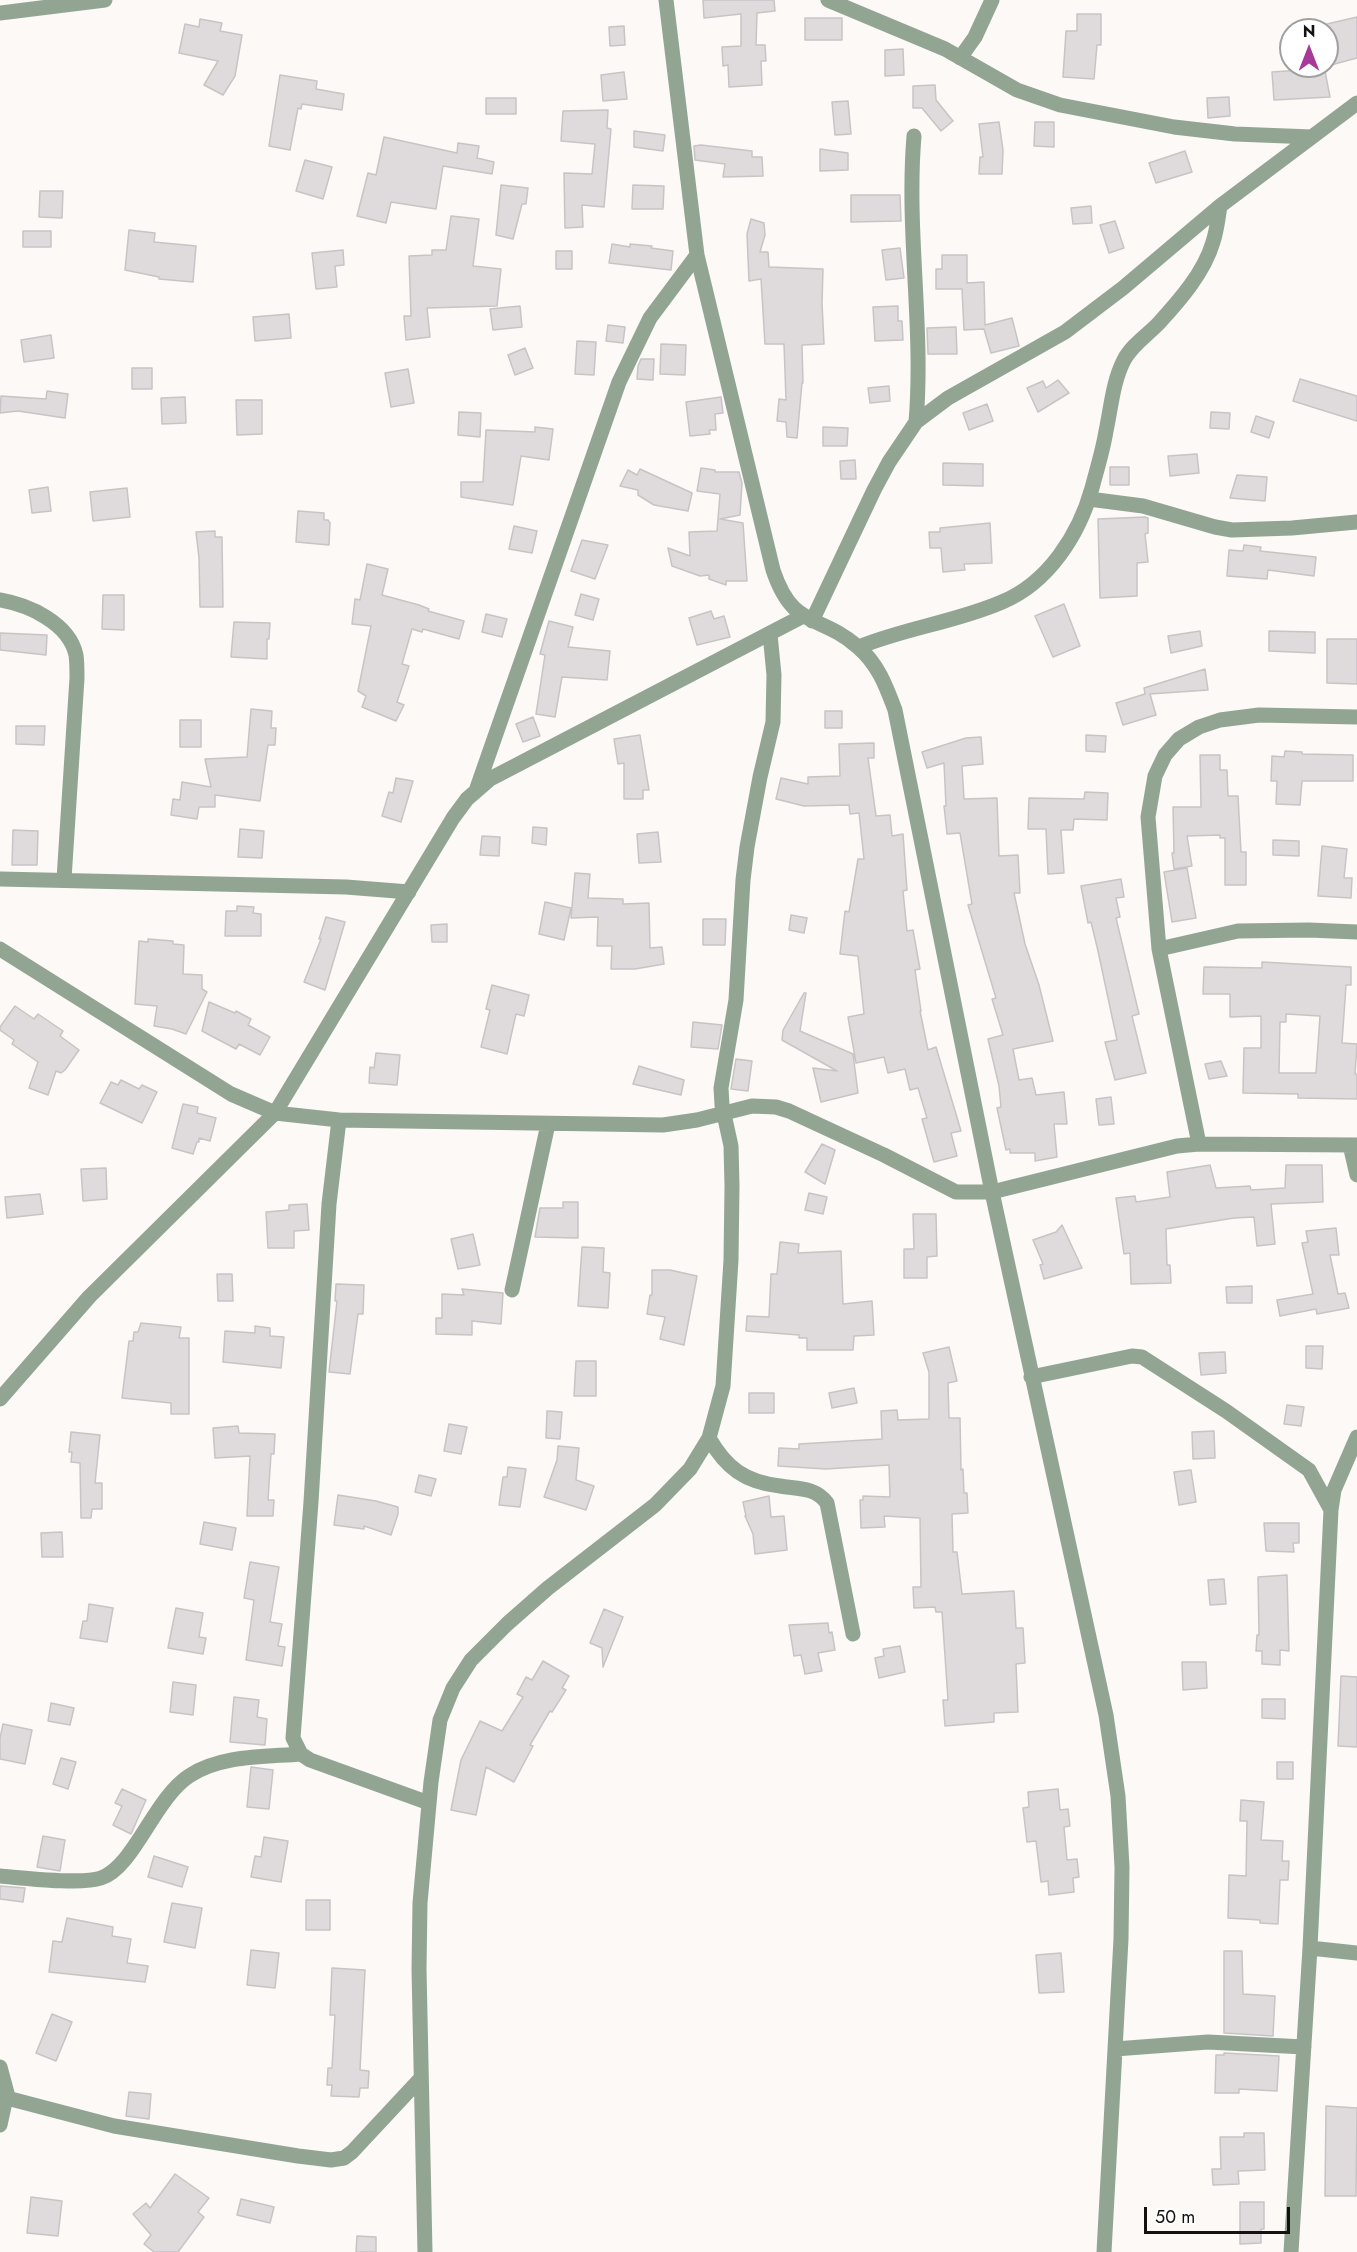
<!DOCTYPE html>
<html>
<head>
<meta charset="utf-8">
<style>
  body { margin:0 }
  #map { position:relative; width:1357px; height:2252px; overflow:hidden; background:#fcf9f6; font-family:Jost,sans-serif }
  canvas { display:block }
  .north { position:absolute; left:1279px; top:18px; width:60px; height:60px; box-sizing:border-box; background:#fff; border:2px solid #a1a0a0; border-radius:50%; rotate:0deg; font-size:16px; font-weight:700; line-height:24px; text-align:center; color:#131211 }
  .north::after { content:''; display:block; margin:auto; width:21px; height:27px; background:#a63999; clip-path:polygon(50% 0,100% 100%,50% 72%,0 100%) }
  .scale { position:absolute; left:1144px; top:2207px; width:146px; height:27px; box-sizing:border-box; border:3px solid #131211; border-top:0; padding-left:8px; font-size:18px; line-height:21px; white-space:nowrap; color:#131211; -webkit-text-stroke:4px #fff; paint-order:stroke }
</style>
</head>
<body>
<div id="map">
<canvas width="1357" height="2252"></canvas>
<div class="north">N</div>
<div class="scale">50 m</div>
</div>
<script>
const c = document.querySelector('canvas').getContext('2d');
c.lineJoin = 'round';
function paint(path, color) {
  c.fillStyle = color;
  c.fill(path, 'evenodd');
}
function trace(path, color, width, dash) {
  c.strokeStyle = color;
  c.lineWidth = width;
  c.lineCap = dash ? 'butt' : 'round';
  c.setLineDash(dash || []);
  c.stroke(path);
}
const building = new Path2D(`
  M703,0H774L775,11L757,13L756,45H765L766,61H761L762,85L729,87L728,65L723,66L722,47L741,46V14L704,18Z
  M1077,14H1101V45H1097L1094,79L1063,77L1066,31H1077Z
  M1357,17V58L1331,65L1327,48V24Z
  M805,18H842V40H805Z
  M200,19L222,23L220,31L242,35L235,76L223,95L204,85L218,61L179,53L185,24L199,27Z
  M624,26L625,45L610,46L609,27Z
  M903,49L904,75L885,76V50Z
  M1324,66L1330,97L1274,100L1272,72L1302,70Z
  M624,72L627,99L603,101L601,75Z
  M280,75L317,81L316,89L344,94L342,110L302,104L301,109L298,108L290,150L269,146Z
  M935,85L936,100L953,121L941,131L922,108H913V86Z
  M1229,97L1230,116L1208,118L1207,98Z
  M486,98H516V114H486Z
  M848,101L851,134L835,135L832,102Z
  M608,110L607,128L611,129L604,207L582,205L583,227L565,228L564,173L592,174L595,144L561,141L563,111Z
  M999,122L1003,150L1002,174H979L980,157H983L979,124Z
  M1035,122H1054V147L1034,146Z
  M634,131L665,135L663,151L634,147Z
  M384,137L457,153L458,143L479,146L477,158L494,162L492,174L443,166L436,209L391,202L386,223L357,216L368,173L376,175Z
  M701,145L752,151V157H762L763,176L723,177L725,164L695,160L694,146Z
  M820,149L848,153V170L820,171Z
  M1185,151L1192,172L1156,183L1149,163Z
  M305,160L332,167L323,199L296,191Z
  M501,185L528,188L526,204H522L513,239L496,235Z
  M633,185L664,186L663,209H632Z
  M40,191H63L62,218L39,217Z
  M851,195H900L901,221L851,222Z
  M1091,206L1092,223L1073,224L1071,208Z
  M451,216L479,219L473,266L501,269L497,306L427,308L430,337L406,340L404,316H411L409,256L432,255V250H446Z
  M751,219L764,223L765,235L760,252H768L769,267L823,269L822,303L824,344L802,345L803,383H802L797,438L787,437L786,422L777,421L779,399L786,400L784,344H765L761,279L749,281L747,234Z
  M1115,221L1124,248L1109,253L1100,225Z
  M129,230L155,233L154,242L196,246L193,282L159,279V277L125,270Z
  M23,231H51V247H23Z
  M612,244L630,247V244L652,246L651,248L673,251L671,270L609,263Z
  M900,248L904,278L886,280L882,250Z
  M343,250L344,265L335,266L337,287L316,289L312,253Z
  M556,251H572V269H556Z
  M942,255H967V283L984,282L985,325L1012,318L1019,346L991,353L984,329L964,330L962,289H936V269H942Z
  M520,306L522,327L493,330L490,309Z
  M898,306V321H902L903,340L875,341L873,307Z
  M289,314L291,338L255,341L253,317Z
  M608,325L625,327L623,343L606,341Z
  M956,327L957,354H928L927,328Z
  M51,335L54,358L24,362L21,340Z
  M577,341L596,342L594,375L575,374Z
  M661,344L686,345L685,375L660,374Z
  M525,348L533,368L515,375L508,355Z
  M641,359H654L653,380L637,379L638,366Z
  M132,368H152V389H132Z
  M408,369L414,403L391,407L385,373Z
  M1300,379L1357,396V421L1293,401Z
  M1058,380L1069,393L1038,412L1027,388L1043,381L1046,388Z
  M889,386L890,401L870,403L868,388Z
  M47,391L68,394L65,418L18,411L0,413L1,396L46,399Z
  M185,397L186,423L162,424L161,398Z
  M721,397L723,413L715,414L716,430H709L710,434L690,436L686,402Z
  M236,400H262V434L237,435Z
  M987,404L993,421L969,430L963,413Z
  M459,412L481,413L480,437L458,435Z
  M1211,412L1230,413L1229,429L1210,428Z
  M1256,416L1274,422L1269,438L1251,432Z
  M535,427L553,429L549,460L521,456L513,505L461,497V482H483L486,430L535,432Z
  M823,427L848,428L847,446H823Z
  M1197,454L1199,473L1170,476L1168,456Z
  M855,460L856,479H841L840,461Z
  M943,463L983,464V486L943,485Z
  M1110,467H1129V485H1110Z
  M701,468L715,470V472H739L742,483L740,515L720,519L743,523L747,581H726V585L709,579V575L700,576L672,566L668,548L690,556L689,532L717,531L720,494L697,491Z
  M640,469L692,493L688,511L654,505L638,495V490L620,486L628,470L637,475Z
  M1237,475L1267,477L1265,501L1230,498Z
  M48,487L51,511L32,513L29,490Z
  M127,488L130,517L93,521L90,492Z
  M298,511L324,513V520H328L330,523L329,545L296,542Z
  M1145,517L1148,518V533L1145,534L1148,562L1137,563V596L1100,598L1098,519Z
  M990,523L992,563L964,564L965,570L943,572L941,548H930L929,532H940V528Z
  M514,526L537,531L532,553L509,549Z
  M215,531V537H222L223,607H200L199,558L196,532Z
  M582,540L608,545L595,579L571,571Z
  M1244,545L1261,547L1260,551L1316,557L1314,576L1268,570L1267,579L1227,576L1229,550L1243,551Z
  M367,564L388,569L382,595L419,605L429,609L428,611L464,621L459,639L423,629L422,632L412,629L402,664L409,666L397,702L404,705L396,721L362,707L366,696L358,691L371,626L352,624L355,599L360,600Z
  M581,594L599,599L593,620L575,615Z
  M103,595H124V630L102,629Z
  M1064,604L1080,646L1053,657L1035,616Z
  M711,611L714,619L724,616L730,637L697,645L689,618Z
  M486,614L507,619L502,637L482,632Z
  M549,621L573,627L568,647L610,651L607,680L562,677L555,717L536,714L545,655L540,654Z
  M234,622L270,623L269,639H267V659L231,657Z
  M1200,631L1202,646L1171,653L1168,636Z
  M1269,631L1315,632V653L1269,651Z
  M0,633L47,635L46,655L0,650Z
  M1327,639H1357V684L1327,683Z
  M1205,669L1208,690L1150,694L1156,715L1123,725L1116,703L1145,694L1144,688Z
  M251,709L272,711L271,728H276L275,745H268L260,801L215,795V807H199L197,819L171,815L173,799L180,800L182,782L211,787L205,759L247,757Z
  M825,711H842V728H825Z
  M533,717L540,736L523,742L516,724Z
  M180,720H201V747H180Z
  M16,726H45L44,745L16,744Z
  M640,735L649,790H643V799H624V763L618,764L614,739Z
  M1086,735L1106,736L1105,752L1086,751Z
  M981,737L983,764L962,766L964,799L997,798L999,856L1018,855L1020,893H1014L1025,944L1039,985L1053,1041L1013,1049L1019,1080L1032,1078L1036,1095L1064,1092L1067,1124H1054L1057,1157L1035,1161V1153H1010V1149L1006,1150L997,1108L1001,1107L999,1086L988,1039L1003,1035L992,999L996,998L968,905L972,904L960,833L947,834L944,806H946L944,763L927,768L922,752L966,738Z
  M874,743V758H868L876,816L890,815L892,836L903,834L907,890L903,891L907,931L913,930L920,969L915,970L921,1011H920L928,1050L936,1047L961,1131L951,1133L957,1156L934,1162L922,1119L927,1118L918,1088L910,1090L905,1069L888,1073L884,1057L856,1063L848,1017L864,1014L858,956L840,954L845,911L849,912L858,859H864L859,813L850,814L849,805L804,806L776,799L781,778L808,784V777L840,776L839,744Z
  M1285,751L1302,752V754L1353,755V781H1302L1300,805L1276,804L1277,781H1271L1272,756L1284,757Z
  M1200,755H1220V770H1227L1228,796H1238L1241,852H1246V885H1225V838H1220V835L1187,836L1192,866L1174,869L1172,853H1174L1173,807H1201Z
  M396,778L413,781L401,822L382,816L389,792L393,793Z
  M1085,792L1108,793L1107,820L1074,819L1073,830H1061L1064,873L1048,874L1046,829H1028L1029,798L1084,799Z
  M533,827L547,828L546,845L532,843Z
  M240,829L264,831L262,858L238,857Z
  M13,830L38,831L37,865H12Z
  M658,832L661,862L639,863L637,834Z
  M482,836L500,837L499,856L480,855Z
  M1273,840L1299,841V856L1273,855Z
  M1322,846L1347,849L1344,878H1352L1351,898L1318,896Z
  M1187,868L1196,918L1172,922L1164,872Z
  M575,873L590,874L588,898L623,899V904L649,903L650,948L662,947L664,964L635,969H611L612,946H597L598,917L571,918Z
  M1121,879L1124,897L1116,898L1120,917L1116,918L1139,1014L1132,1016L1146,1073L1115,1080L1105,1042L1117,1040L1098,951L1091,922L1088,923L1081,886Z
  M545,902L571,908L564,940L539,934Z
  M237,906L254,907L253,913L261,914V936H225L226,911H237Z
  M791,915L807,918L804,933L789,930Z
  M326,917L345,922L325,990L304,982L321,939H319Z
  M703,919H726L725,945H703Z
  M447,924V942H432L431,925Z
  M148,939L173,941V944L184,945L183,974L202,975V989L207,992L186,1034L172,1029L154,1026L157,1006L135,1004L139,941L148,942Z
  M1262,962L1351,967V985H1346L1342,1043L1357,1044L1355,1074H1357V1099L1298,1098V1094L1243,1093L1244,1048H1261V1016L1230,1017V994H1203L1204,967L1262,968ZM1286,1014L1320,1016L1316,1073H1279L1280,1022H1286Z
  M492,985L529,995L524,1016L516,1014L507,1054L481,1047L490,1010L486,1009Z
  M804,993H806L800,1031L853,1054L858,1093L821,1102L813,1068L837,1071L782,1040L783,1030Z
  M209,1002L235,1013L236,1011L251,1019L248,1025L270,1037L260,1055L239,1044L236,1049L202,1031Z
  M15,1006L34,1019L38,1014L63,1031L60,1036L79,1050L65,1070L61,1073L56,1071L48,1095L29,1088L38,1062L12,1044L14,1040L0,1030V1027Z
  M693,1022L722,1025L718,1049L691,1047Z
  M376,1053L400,1055L397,1085L369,1083L370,1067L374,1068Z
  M736,1059L752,1061L748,1091L731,1089Z
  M1221,1061L1227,1076L1209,1079L1205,1064Z
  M639,1066L684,1080L681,1095L633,1084Z
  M121,1080L139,1089L142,1085L157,1092L142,1123L100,1103L111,1082L118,1085Z
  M1111,1097L1114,1124L1099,1125L1096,1099Z
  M183,1104L198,1107L197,1113L216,1118L210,1141L199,1138V1142H197L193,1154L172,1148Z
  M822,1144L835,1150L825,1184L805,1172Z
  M1210,1165L1216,1188L1250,1186L1251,1190L1285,1188L1286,1165H1322L1323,1202L1271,1204L1275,1244L1257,1246L1254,1217L1234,1218L1166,1229L1167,1265H1170L1171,1283L1131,1284L1130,1253L1124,1254L1116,1198L1135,1196L1136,1202L1170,1197L1167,1172Z
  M106,1168L107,1199L83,1201L81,1169Z
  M809,1193L827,1197L823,1214L805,1210Z
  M40,1194L43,1214L7,1218L5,1197Z
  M563,1202H578V1238L535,1237L540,1208H563Z
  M307,1204L309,1230L294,1231V1248H268L266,1212L289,1210V1205Z
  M913,1214H936L937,1256L927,1257V1278H904V1249H914Z
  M1062,1225L1082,1268L1044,1279L1040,1265L1043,1264L1033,1240L1056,1232Z
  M1336,1228L1339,1255H1330L1338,1294L1345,1293L1349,1308L1317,1314L1316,1309L1280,1316L1277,1300L1313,1294L1302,1243L1308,1242L1306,1231Z
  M473,1234L480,1265L458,1269L451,1239Z
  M780,1242L799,1244L798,1253L841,1251L843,1304L872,1301L874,1335L854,1336L853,1350H807V1338H799V1335L746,1331L747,1316L769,1317L771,1274H777Z
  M582,1247L604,1248L603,1272L610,1273L608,1308L578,1306Z
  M652,1270H670L697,1276L684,1345L660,1339L665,1317L647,1314L650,1295H652Z
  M217,1274H232L233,1301H218Z
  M336,1284L364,1285L363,1314H358L350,1374L329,1372L337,1301H335Z
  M1252,1286V1303H1227L1226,1287Z
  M462,1289L503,1293L501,1324L472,1321V1335L436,1334V1318H442V1294L464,1295Z
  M141,1323L181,1327L179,1338H189V1414H171V1403L122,1398L129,1341H133L134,1332H138Z
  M255,1326L270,1328V1336L284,1337L281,1368L223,1362L225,1331L255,1333Z
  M1306,1346H1323L1322,1369L1306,1368Z
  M949,1347L957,1381L948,1383L949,1418H960L961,1470L963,1469L964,1493H967L968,1513L952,1514L953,1552H957L962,1594L1014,1591L1016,1628H1023L1025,1663L1016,1664L1018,1712L994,1713V1722L945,1726L943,1700H948L942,1612H936L935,1607L914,1608L913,1587H921L920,1518L884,1516L885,1527L861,1528L860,1500H863V1496L890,1497L889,1465L826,1469L778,1466L779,1448L799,1449V1444L882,1439L881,1411L897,1410L898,1420L929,1419V1372L923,1353Z
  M1225,1352L1226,1373L1201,1375L1199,1353Z
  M576,1361H596V1396H574Z
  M854,1388L857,1403L832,1408L829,1393Z
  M749,1393H774V1413H749Z
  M1287,1405L1304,1407L1301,1426L1284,1424Z
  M547,1411L562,1412L560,1439L546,1438Z
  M449,1424L467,1427L461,1454L444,1451Z
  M238,1426L239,1433L275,1434L274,1454H271L268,1500H274L273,1516H247L250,1456L215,1458L213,1428Z
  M1214,1431L1215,1458L1193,1459L1192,1432Z
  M71,1432L100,1435L95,1483H102V1509H92L91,1518H81L80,1463L71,1462L72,1452H69Z
  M558,1446L579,1448L576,1480L594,1486L586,1510L544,1497L557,1460Z
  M508,1467L526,1469L520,1507L499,1505L503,1477H507Z
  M1191,1470L1196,1502L1179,1505L1174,1472Z
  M419,1475L436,1479L431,1496L415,1492Z
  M338,1495L376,1501L398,1507V1514L391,1535L364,1526V1529L334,1525Z
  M769,1496L771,1517L784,1516L787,1550L755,1554L753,1534L745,1516H746L743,1502Z
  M204,1522L236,1528L232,1550L200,1544Z
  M1264,1523H1299V1543H1293L1294,1552L1266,1551Z
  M62,1532L63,1557H42L41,1533Z
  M250,1562L279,1567L270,1622L282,1624L278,1646L285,1647L282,1666L246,1660L254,1600L244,1598Z
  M1287,1575L1289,1651L1280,1650V1665L1262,1664V1651H1256L1257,1635H1259L1258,1577Z
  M1224,1579L1226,1604L1210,1605L1208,1580Z
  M89,1604L113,1608L107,1642L80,1638L83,1621H87Z
  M176,1608L203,1613L199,1637L206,1638L203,1654L168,1648Z
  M604,1609L623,1617L603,1667L602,1648L590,1643Z
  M828,1623L829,1633L832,1632L835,1650L818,1653L822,1671L805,1674L801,1655L794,1656L789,1625Z
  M900,1646L905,1672L879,1678L875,1658L884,1656L883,1649Z
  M543,1661L569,1676L562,1688L566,1690L552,1712L550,1711L530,1745L533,1746L514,1782L486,1767L476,1815L451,1810L461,1760L480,1721L502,1731L523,1697L517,1694L526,1677L532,1680Z
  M1182,1662H1206L1207,1688L1183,1690Z
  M1341,1676L1357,1677V1747L1338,1746Z
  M173,1682L196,1685L193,1715L170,1712Z
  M234,1697L259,1700L257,1717L267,1719L265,1745L230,1742Z
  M1262,1699H1285V1719L1262,1718Z
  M51,1703L74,1708L70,1725L48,1721Z
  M3,1724L32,1730L25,1764L0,1759V1738Z
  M61,1758L76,1762L68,1789L53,1784Z
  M1277,1762H1293V1779H1277Z
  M251,1767L273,1770L269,1809L247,1807Z
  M122,1789L146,1800L131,1834L113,1825L122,1806L115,1803Z
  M1058,1789L1060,1810L1068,1809L1070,1826L1064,1827L1067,1860L1077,1859L1079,1877L1073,1878L1074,1892L1049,1895L1048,1881L1041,1882L1036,1841L1027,1842L1023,1808L1029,1807L1028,1792Z
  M1241,1800L1264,1802L1261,1840L1283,1841L1282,1861H1289L1288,1880H1280L1278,1924L1260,1923V1920L1228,1918L1229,1875L1246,1876L1247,1821H1240Z
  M43,1836L65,1840L60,1871L37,1867Z
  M264,1837L288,1841L281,1882L251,1877L255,1856L261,1857Z
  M154,1856L188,1867L182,1887L148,1877Z
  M0,1886L25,1888L23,1902L0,1899Z
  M306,1900H330V1930H306Z
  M172,1903L202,1908L195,1948L164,1942Z
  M67,1918L113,1927L112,1936L131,1939L127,1963L148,1966L145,1982L49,1972L53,1941L62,1942Z
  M251,1950L279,1953L275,1988L247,1985Z
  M1224,1951H1242L1243,1994L1275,1996L1273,2036L1224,2033Z
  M1061,1953L1064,1992L1039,1993L1036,1955Z
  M332,1968L365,1970L360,2070L369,2071L368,2088H360L359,2097L331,2096L332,2085H327L328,2068H332L335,2015H330Z
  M52,2014L72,2022L56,2061L36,2053Z
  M1224,2053L1279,2056L1277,2091L1239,2089V2093H1215L1216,2055H1224Z
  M129,2092L151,2094L149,2119L126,2116Z
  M1326,2106L1357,2108L1356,2196H1325Z
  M1244,2133H1264L1265,2170L1238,2171L1239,2184L1213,2185L1212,2169H1221L1220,2137H1244Z
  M175,2174L209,2198L198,2212L204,2217L178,2252H154L144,2244L151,2235L133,2214L146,2203L150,2208Z
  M31,2197L62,2201L58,2236L27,2233Z
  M241,2199L274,2207L270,2223L237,2215Z
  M1240,2202H1264V2229H1261V2243L1240,2244Z
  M357,2236L376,2237V2252H356Z`);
const minor = new Path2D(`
  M666,0L697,255L773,570C793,630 819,613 858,647C878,664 886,686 895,710L992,1192L1106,1715L1118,1796L1122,1867L1121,1939L1104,2252
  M828,0L945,49L1017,90L1060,105L1174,127L1235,134L1312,137
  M0,13L105,0
  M960,58L975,37L992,0
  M914,136C906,232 924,327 916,422
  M1089,499L1143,506L1215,527L1232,530L1292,528L1357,522
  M0,600C29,605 69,623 76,655C77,662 77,671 77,678L64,879
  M812,621L874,490L889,462L916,422L948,398L1065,332L1123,288L1220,206L1357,103
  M859,647C905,628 956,622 1002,602C1048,583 1079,535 1092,488C1097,469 1103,450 1106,431C1111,408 1113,381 1124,360C1131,346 1146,336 1158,324C1179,301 1204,273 1213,242C1217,230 1218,218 1220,206
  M477,788L619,382L650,318L697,255
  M0,879L346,887L409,892
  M0,949L231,1094L275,1113L339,1120L663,1125L697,1120L752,1106L776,1107L789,1111L884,1155L956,1192H992L1177,1146L1199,1144L1357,1145
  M1159,949L1238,931L1309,930L1357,932
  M339,1120L329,1204L311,1502L293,1738L301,1754L310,1760L429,1803
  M1199,1144L1159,949L1148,817L1155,776L1165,755L1179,739L1199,727L1220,720L1259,715L1357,717
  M1350,1145L1357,1175
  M512,1290L548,1124
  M1031,1377L1132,1356L1142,1357L1226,1411L1309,1470L1331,1510
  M0,1399L89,1297L275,1113L453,818L467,799L490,779L803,616
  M709,1438C726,1468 745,1482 780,1486C798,1489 815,1487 827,1503L853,1634
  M0,1876C24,1878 81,1885 101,1878C134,1867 154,1799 189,1776C220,1755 265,1757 301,1754
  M1310,1948L1357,1953
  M1115,2049L1208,2042L1304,2047
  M0,2067L7,2093L0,2125
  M7,2098L114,2126L298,2156L331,2160L344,2158L352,2152L421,2078
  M425,2252L419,1969L420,1903L431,1782L440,1720L453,1688L471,1660L507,1624L548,1588L655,1505L690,1469L709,1438L723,1386L731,1260L732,1186L731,1146L722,1105L721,1088L736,1000L743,880L747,847L760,777L773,722L774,675L770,634
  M1291,2252L1310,1948L1331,1510L1334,1490L1357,1437`);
paint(building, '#dfdbdd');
trace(building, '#c7c4c6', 1.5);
trace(minor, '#92a593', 15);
</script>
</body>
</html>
